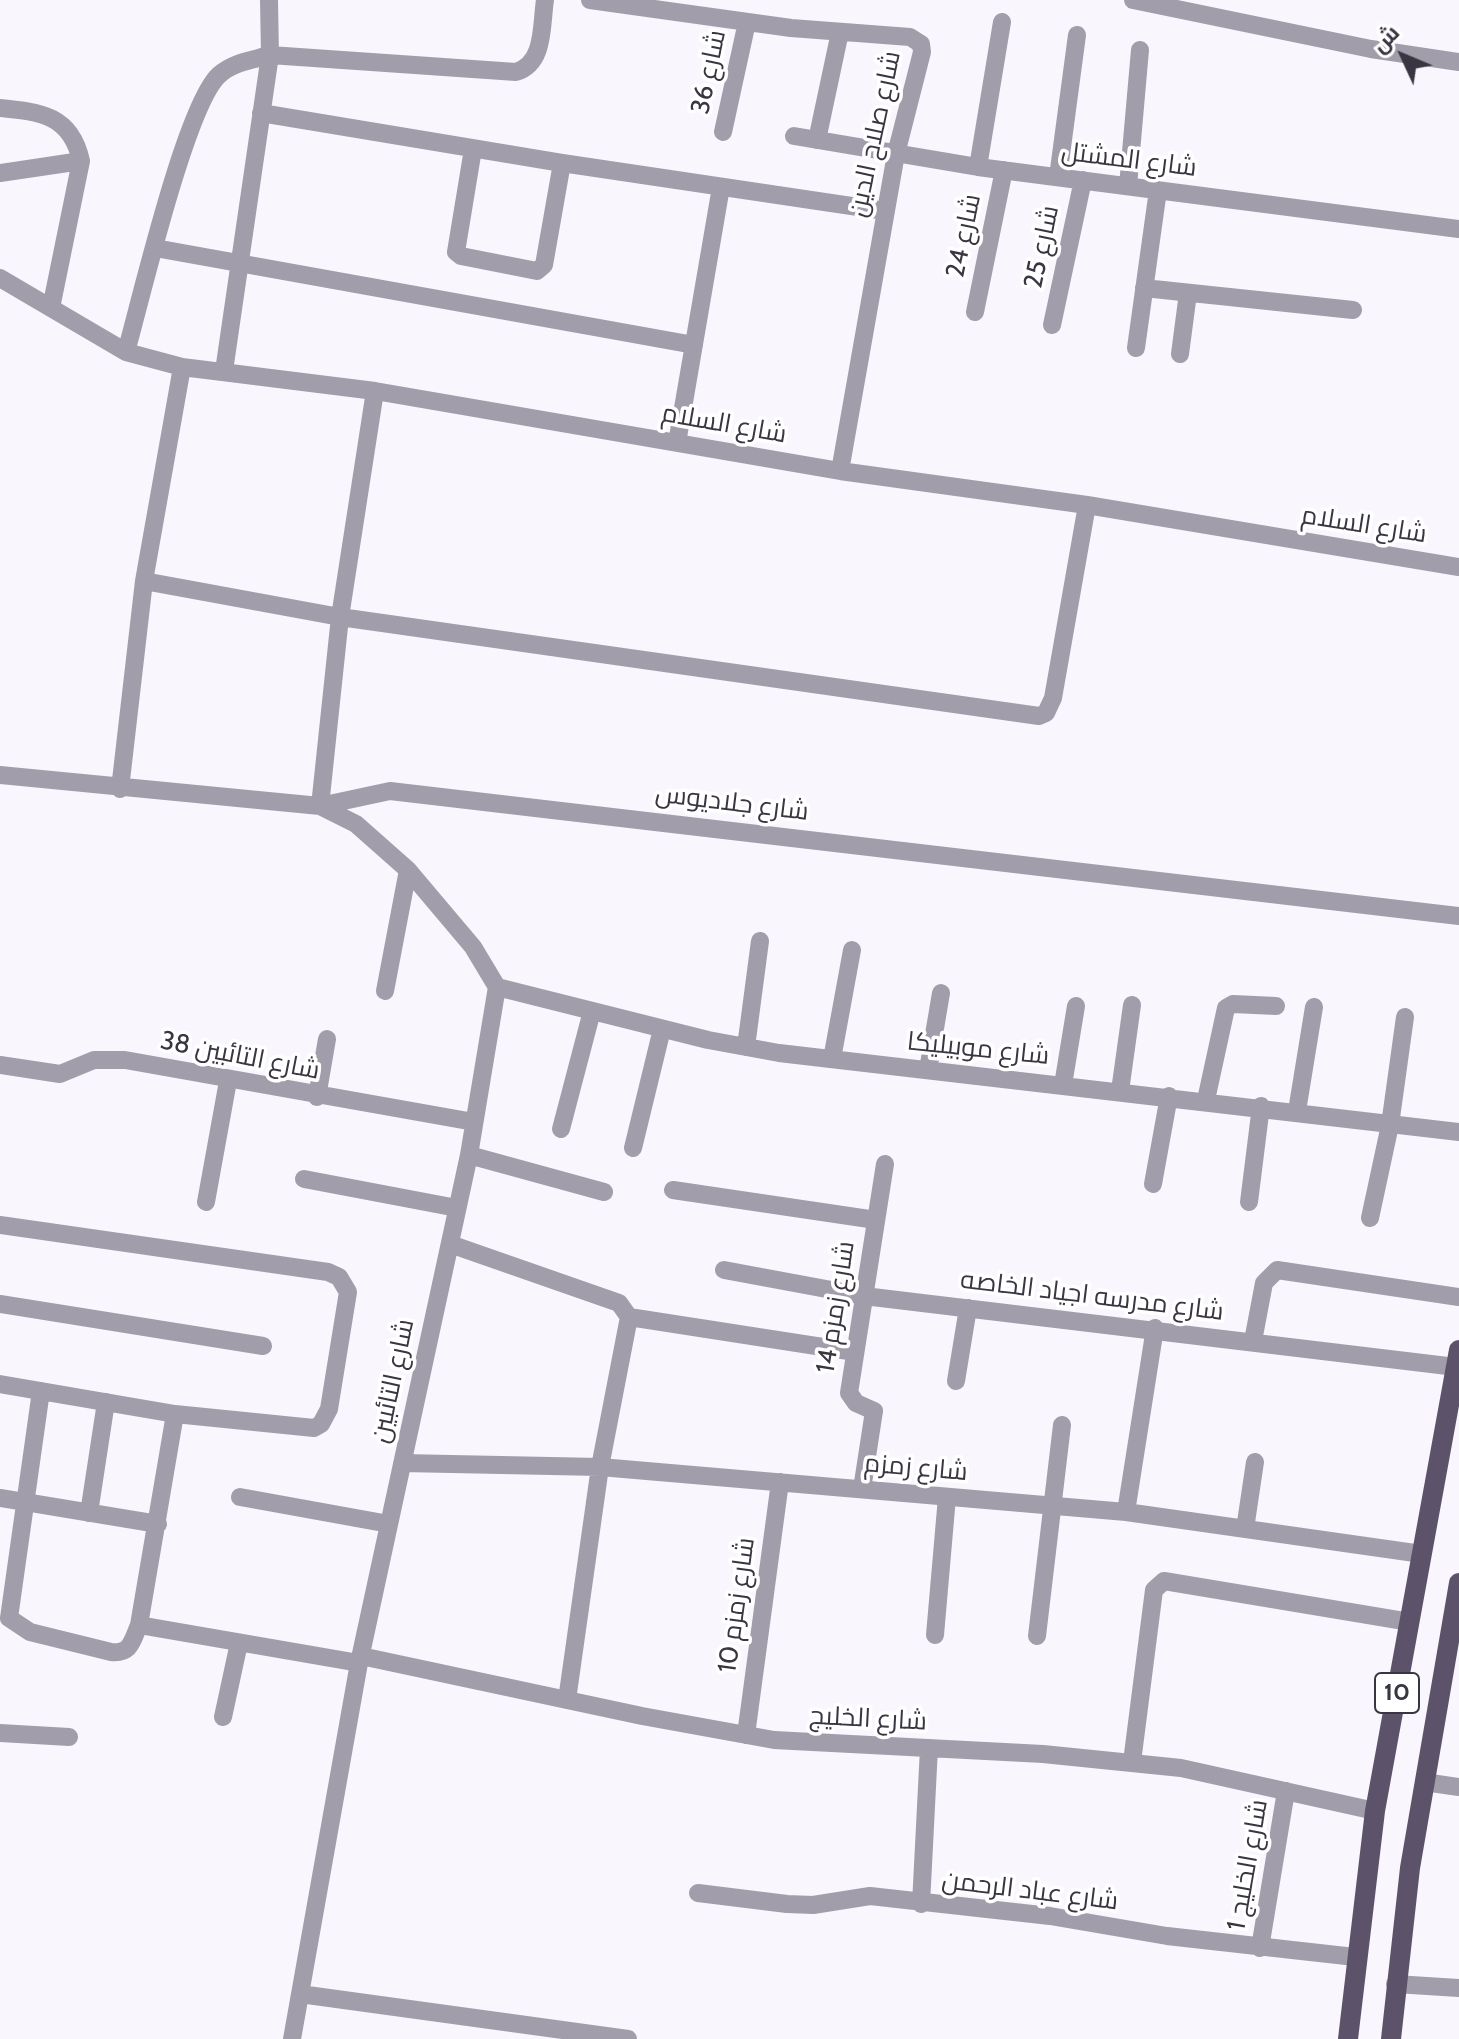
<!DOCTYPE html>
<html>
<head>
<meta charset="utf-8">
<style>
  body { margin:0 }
  #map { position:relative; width:1459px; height:2039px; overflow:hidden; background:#f9f6fd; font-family:Cabin,Cairo,sans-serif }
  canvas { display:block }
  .north { position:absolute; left:1363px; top:16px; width:80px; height:80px; -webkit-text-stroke:6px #fff; paint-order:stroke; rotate:314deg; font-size:22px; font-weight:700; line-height:32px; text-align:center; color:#393541 }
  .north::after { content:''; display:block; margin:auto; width:28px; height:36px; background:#393541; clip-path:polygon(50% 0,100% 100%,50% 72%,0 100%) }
</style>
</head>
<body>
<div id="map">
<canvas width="1459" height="2039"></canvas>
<div class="north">ش</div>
</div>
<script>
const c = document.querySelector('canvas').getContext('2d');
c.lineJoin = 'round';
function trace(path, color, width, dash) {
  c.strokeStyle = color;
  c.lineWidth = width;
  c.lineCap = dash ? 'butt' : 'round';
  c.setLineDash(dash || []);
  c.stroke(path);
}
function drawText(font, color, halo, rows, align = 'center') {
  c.font = font + ' Cabin,Cairo,sans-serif';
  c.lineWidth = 7;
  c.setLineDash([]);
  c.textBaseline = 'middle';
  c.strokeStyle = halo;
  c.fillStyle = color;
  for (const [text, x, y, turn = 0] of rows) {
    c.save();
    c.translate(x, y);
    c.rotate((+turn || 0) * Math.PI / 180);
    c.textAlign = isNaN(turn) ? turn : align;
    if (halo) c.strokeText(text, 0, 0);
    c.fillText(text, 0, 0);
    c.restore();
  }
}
const street = new Path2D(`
  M590,0L791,28L910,37L921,44L922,52L896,154L840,471
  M1133,0L1371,49L1459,62
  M0,108C41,112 71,115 81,161L51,308
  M261,113L562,163L885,211
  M723,132L747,22
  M794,136L978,167L1459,229
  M817,140L840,32
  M473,149L456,252L461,256L537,271L544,265L562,163
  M978,167L1002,22
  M0,173L81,161
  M1058,177L1077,35
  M1128,186L1140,50
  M155,248L694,345
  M0,278L126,352L182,367L375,391L840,471L1087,505L1459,567
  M1144,288L1353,310
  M975,312L1004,170
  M1052,325L1083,180
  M1136,348L1158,190
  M126,352C141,299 186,105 219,75C233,62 253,60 270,55L516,72C545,63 541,26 545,0
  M1180,354L1188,293
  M224,371L270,55L269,0
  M677,443L721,187
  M144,581L340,617L1039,716L1046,713L1053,698L1087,505
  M0,775L320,806L390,791L1459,916
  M120,789L144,581L182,367
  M497,987L708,1040L779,1053L1459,1132
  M385,991L408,870
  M746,1047L760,941
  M832,1059L852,950
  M0,1065L60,1074L94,1060H125L474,1122
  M928,1070L941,993
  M1063,1085L1076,1006
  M1120,1091L1132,1005
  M317,1097L327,1039
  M1206,1100L1226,1008L1233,1004L1276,1006
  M1297,1111L1314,1007
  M561,1129L592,1011
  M633,1148L662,1029
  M469,1155L604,1192
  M304,1179L457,1208
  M1153,1184L1169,1096
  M673,1190L876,1220
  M206,1202L228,1081
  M1249,1202L1261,1106
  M1370,1218L1390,1125L1405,1017
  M0,1225L328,1272L339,1277L348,1292L329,1409L321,1424L314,1428L175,1414L0,1384
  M450,1244L619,1303L629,1317L600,1467L567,1700
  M724,1270L864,1296L1456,1367
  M0,1304L263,1346
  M629,1317L855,1352
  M1253,1341L1264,1283L1277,1270L1459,1297
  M956,1381L968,1308
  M41,1391L9,1618L30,1632L111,1652C131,1654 132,1641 139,1625L175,1414
  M402,1463L600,1467L1126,1512L1422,1554
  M862,1489L874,1411L856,1403L849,1393L885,1164
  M240,1497L389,1524
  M0,1498L158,1524
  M1126,1512L1155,1328
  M89,1513L106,1402
  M1245,1529L1255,1462
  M139,1625L359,1663
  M935,1635L947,1497
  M1037,1636L1062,1425
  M361,1656L642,1716L774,1740L1043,1754L1181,1768L1375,1811
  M223,1717L239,1643
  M0,1733L69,1737
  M746,1735L780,1482
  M1132,1762L1154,1590L1164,1581L1410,1622
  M1424,1782L1459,1787
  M698,1893L787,1904L813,1905L870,1896L1050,1916L1167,1936L1355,1957
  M921,1904L929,1748
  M1260,1948L1286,1791
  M1395,1984L1459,1988
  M300,1994L628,2039
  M292,2039L359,1663L469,1155L497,987L473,947L408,870L356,824L320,806L340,617L375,391`);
const primary = new Path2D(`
  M1348,2039L1375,1811L1459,1350
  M1391,2039L1410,1868L1459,1583`);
const shields = [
  [1397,1693,44]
];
const shieldNames = [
  ["10",1397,1693]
];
const streetNames = [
  ["شارع 36",709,72,-78],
  ["شارع صلاح الدين",875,134,-78],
  ["شارع المشتل",1129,160,7],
  ["شارع 24",964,236,-78],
  ["شارع 25",1042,247,-78],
  ["شارع السلام",724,424,10],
  ["شارع السلام",1364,525,9],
  ["شارع جلاديوس",732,803,7],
  ["شارع موبيليكا",978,1049,6],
  ["شارع التائبين 38",240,1056,11],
  ["شارع مدرسه اجياد الخاصه",1092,1296,7],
  ["شارع زمزم 14",836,1307,-81],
  ["شارع التائبين",393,1381,-78],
  ["شارع زمزم",916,1468,5],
  ["شارع زمزم 10",737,1605,-82],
  ["شارع الخليج",868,1719,3],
  ["شارع الخليج 1",1248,1865,-80],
  ["شارع عباد الرحمن",1030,1891,7]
];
trace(street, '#a29daa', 18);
trace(primary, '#5c536a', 20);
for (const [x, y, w] of shields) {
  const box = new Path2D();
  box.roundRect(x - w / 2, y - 20, w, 40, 6);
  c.fillStyle = '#fff';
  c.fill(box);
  trace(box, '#393541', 2);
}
drawText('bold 24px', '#393541', null, shieldNames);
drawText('26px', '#393541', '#fff', streetNames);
</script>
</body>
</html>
